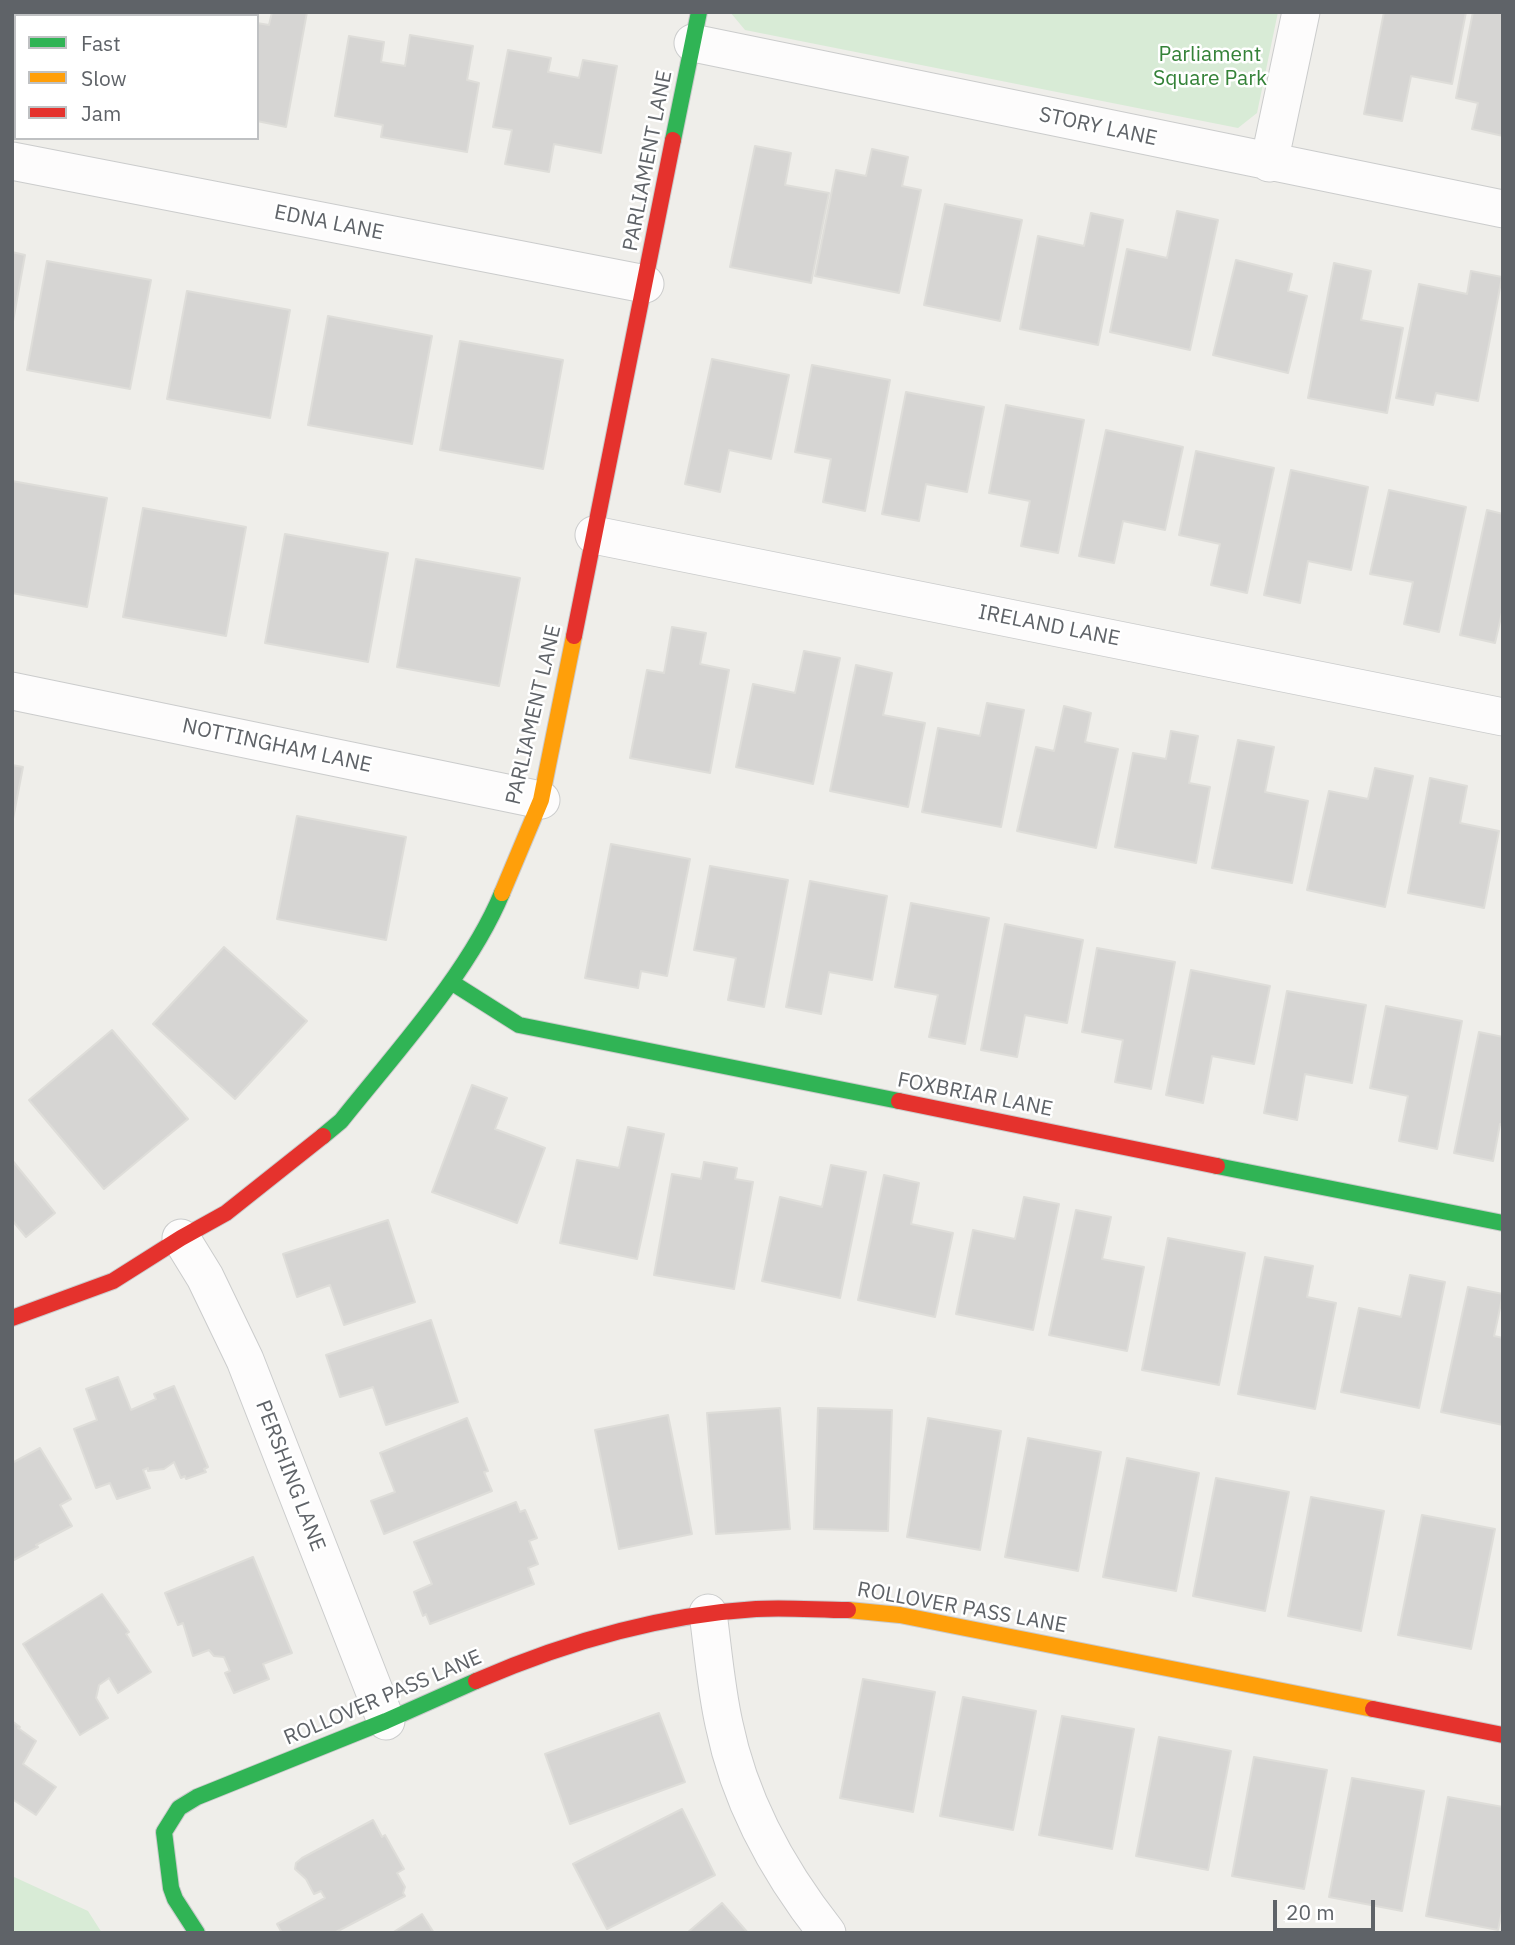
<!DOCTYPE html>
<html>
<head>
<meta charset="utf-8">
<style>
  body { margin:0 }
  #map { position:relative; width:1515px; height:1945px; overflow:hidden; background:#efeeea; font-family:"IBM Plex Sans",sans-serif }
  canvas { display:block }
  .frame { position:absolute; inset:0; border:14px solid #5f6368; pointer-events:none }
  .legend { position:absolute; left:14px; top:14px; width:245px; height:126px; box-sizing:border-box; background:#fff; border:2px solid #bfc1c3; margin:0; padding:9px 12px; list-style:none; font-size:21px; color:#5f6368 }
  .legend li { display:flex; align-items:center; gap:14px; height:35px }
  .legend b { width:35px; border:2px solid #bfc1c3 }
  .scale { position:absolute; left:1273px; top:1900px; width:102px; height:32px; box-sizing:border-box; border:4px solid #5f6368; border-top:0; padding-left:9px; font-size:21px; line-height:24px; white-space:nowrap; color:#5f6368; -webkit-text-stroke:5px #fff; paint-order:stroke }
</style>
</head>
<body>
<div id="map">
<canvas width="1515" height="1945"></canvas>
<div class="frame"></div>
<ul class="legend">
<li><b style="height:9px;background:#30b455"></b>Fast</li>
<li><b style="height:9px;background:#ff9f0a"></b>Slow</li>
<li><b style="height:9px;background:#e5322d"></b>Jam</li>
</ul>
<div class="scale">20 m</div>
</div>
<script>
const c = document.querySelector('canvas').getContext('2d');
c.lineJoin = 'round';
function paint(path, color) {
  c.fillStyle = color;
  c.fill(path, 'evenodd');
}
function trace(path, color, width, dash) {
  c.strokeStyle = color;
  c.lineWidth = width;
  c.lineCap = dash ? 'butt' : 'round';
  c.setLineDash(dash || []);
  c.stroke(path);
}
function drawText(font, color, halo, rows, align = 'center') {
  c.font = font + ' "IBM Plex Sans",sans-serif';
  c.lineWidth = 5;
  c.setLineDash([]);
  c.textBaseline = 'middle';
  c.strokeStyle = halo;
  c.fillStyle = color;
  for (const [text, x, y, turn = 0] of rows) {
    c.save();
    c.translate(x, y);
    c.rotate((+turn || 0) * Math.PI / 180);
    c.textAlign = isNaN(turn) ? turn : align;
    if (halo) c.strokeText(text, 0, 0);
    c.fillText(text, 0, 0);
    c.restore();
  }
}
const green = new Path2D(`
  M730,12H1278L1257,113L1238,128L745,30Z
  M12,1876L88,1911L102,1933H12Z`);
const building = new Path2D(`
  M12,12H26L25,16H16V65L12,64Z
  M82,12H183L182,16H81Z
  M272,12H307L286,127L257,121V23L269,25Z
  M1384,12H1466L1452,84L1411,76L1402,121L1364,114Z
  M1473,12H1503V136L1472,129L1478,103L1456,98Z
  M410,35L473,46L467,80L479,83L467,152L381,137L383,125L335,116L349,36L384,42L381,62L405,66Z
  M508,50L551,58L548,72L579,78L583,60L617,66L601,153L554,144L549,172L505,164L512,130L493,127Z
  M755,146L791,153L785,185L829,193L811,283L730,267Z
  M872,149L908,157L902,186L921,190L899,293L815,276L836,170L866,176Z
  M945,204L1022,220L1000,321L924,305Z
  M1177,211L1218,220L1190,350L1110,332L1127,249L1167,258Z
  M1091,213L1123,220L1098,345L1020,329L1038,236L1084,246Z
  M12,252L25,255L12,327Z
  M1236,260L1292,274L1288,291L1307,296L1288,373L1213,355Z
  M47,261L151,280L130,389L27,370Z
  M1334,263L1371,271L1361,320L1403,328L1387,413L1308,398Z
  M1471,271L1502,277L1478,401L1436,393L1433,405L1396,398L1419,284L1467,294Z
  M187,291L290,310L270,418L167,399Z
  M328,316L432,336L412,444L308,425Z
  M460,341L563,360L543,469L440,450Z
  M712,359L789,375L771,459L729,450L720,492L685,484Z
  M812,365L890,380L865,511L823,502L831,459L795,452Z
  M906,392L984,407L967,492L926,484L919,521L882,514Z
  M1006,405L1084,420L1058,553L1021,546L1030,501L989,493Z
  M1106,430L1183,447L1165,530L1123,521L1114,563L1079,556Z
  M1196,451L1274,468L1247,593L1211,585L1220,544L1179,535Z
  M1291,470L1368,487L1351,570L1308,561L1300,603L1264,595Z
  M12,481L107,498L87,607L12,593Z
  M1389,490L1466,507L1439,632L1404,624L1413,582L1370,574Z
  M143,508L246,527L226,636L123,617Z
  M1487,510L1503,514V608L1495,643L1460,635Z
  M285,534L388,553L368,662L265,643Z
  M416,559L520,578L499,686L397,667Z
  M672,627L706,633L700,664L729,670L710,773L630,758L647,670L664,673Z
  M804,651L840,658L813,784L736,767L753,684L795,693Z
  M856,665L892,673L883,715L925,723L908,807L830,791Z
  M987,703L1024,710L1001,827L922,812L938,728L980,736Z
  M1064,706L1091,713L1085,742L1118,749L1096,848L1017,831L1036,747L1054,751Z
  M1171,731L1198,736L1189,783L1210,787L1196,863L1115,847L1133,753L1166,759Z
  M1238,740L1274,747L1265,792L1308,801L1292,883L1212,868Z
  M12,765L23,767L12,824Z
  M1375,768L1413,776L1385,907L1307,890L1329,791L1368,799Z
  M1430,778L1467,786L1460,823L1499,831L1484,908L1408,893Z
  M297,816L406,837L386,940L277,919Z
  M611,844L690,859L667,976L641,971L638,988L585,978Z
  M710,866L788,880L764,1007L728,1000L736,958L694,950Z
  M810,881L887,896L872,980L829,972L821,1014L786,1007Z
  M911,903L989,918L965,1044L929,1037L938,995L895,987Z
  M1005,924L1083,940L1067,1023L1025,1015L1017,1057L981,1050Z
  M224,947L307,1021L235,1099L153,1024Z
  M1097,948L1175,962L1151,1089L1115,1082L1123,1040L1082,1032Z
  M1191,970L1270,986L1254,1064L1212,1056L1203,1103L1166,1095Z
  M1287,991L1366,1005L1352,1083L1305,1074L1297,1120L1264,1113Z
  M1386,1006L1462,1021L1437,1149L1399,1141L1408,1096L1370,1088Z
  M112,1030L188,1119L104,1189L29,1100Z
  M1479,1032L1503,1037V1125L1500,1124L1493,1161L1454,1153Z
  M472,1085L507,1098L495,1129L545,1148L517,1223L432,1192Z
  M628,1127L664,1134L637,1259L560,1243L577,1160L619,1168Z
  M12,1160L55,1213L26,1237L12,1220Z
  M704,1162L737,1168L735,1179L753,1182L734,1289L654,1275L672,1174L701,1179Z
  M831,1165L866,1172L840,1298L762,1281L780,1197L822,1207Z
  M884,1175L919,1183L911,1224L953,1233L935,1317L858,1300Z
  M1024,1197L1059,1204L1033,1330L956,1314L973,1230L1015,1239Z
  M1076,1210L1111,1217L1102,1259L1144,1267L1127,1351L1049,1335Z
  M388,1220L415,1302L344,1325L330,1285L297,1297L283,1254Z
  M1168,1238L1245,1253L1219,1385L1142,1370Z
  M1265,1257L1313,1266L1307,1297L1336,1303L1315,1409L1238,1394Z
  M1410,1275L1445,1282L1419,1408L1341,1392L1359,1308L1401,1317Z
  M1468,1287L1503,1294L1494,1336L1503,1338V1425L1441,1412Z
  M431,1320L458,1402L386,1425L373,1387L340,1397L326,1355Z
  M118,1377L131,1410L156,1399L154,1394L174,1386L208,1467L204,1469L206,1472L186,1479L185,1476L181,1478L174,1462L164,1469L148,1471V1468L143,1470L150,1488L117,1499L110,1483L96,1488L74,1429L97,1420L86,1389Z
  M780,1408L790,1529L716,1534L707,1413Z
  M818,1408L892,1410L888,1531L814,1529Z
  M668,1415L692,1534L619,1549L595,1430Z
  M467,1418L488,1471L484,1472L492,1491L384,1534L371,1501L395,1492L380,1453Z
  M928,1418L1001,1431L980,1550L907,1537Z
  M1028,1438L1101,1452L1078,1571L1005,1557Z
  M40,1448L71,1499L60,1505L72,1526L36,1545L38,1547L12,1561V1463Z
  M1127,1458L1199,1473L1176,1591L1103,1577Z
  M1216,1478L1289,1492L1265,1611L1193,1596Z
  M1311,1497L1384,1511L1361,1631L1288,1616Z
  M516,1502L520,1512L525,1510L537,1538L529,1541L538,1564L528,1568L534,1584L430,1624L426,1614L423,1616L414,1592L432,1584L414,1542Z
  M1422,1515L1495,1529L1471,1649L1398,1635Z
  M253,1557L292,1653L263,1664L269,1679L234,1693L225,1673L230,1671L224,1657L214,1656L209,1650L193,1656L183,1623L178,1625L165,1593Z
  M102,1594L129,1632L126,1634L151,1672L118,1693L109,1678L99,1685L96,1698L108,1718L80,1735L23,1644Z
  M863,1679L935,1692L913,1812L840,1798Z
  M963,1697L1036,1711L1013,1830L940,1816Z
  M659,1713L685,1782L570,1824L545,1754Z
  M1062,1716L1134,1729L1112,1849L1039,1835Z
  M12,1721L20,1727L18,1728L36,1741L23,1764L56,1787L36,1815L12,1799Z
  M1159,1737L1231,1751L1208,1870L1136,1856Z
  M1254,1757L1327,1770L1304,1889L1232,1876Z
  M1352,1778L1424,1791L1402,1911L1329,1897Z
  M1448,1797L1503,1807V1907L1498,1930L1426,1916Z
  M682,1809L715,1875L607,1929L573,1864Z
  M373,1820L382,1837L385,1835L404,1869L397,1873L405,1887L403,1893L405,1896L334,1933H282L277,1924L325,1898L321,1891L314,1894L306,1879L295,1869L296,1863L302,1858Z
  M722,1903L748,1933H687Z
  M422,1914L434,1933H392Z`);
const street = new Path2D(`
  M693,43L1503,209
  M12,161L645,284
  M1269,163L1301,12
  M594,535L1503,717
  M12,691L541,800
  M181,1238L205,1277L245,1360L386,1721
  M708,1613C713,1650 716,1688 724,1724C740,1803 778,1871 827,1933`);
const fast = new Path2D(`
  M673,140L699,12
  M451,982L519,1025L899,1101
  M323,1136L341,1121C395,1053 469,973 502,893
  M1217,1166L1503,1223
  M197,1933L175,1899L171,1888L164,1832L179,1808L197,1797L386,1721L476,1681`);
const slow = new Path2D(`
  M502,893L541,800L574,636
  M848,1610L900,1615L1373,1709`);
const jam = new Path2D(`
  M574,636L673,140
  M899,1101L1217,1166
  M12,1318L113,1281L181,1238L226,1213L323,1136
  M476,1681C566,1642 659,1615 756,1609C786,1607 818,1610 848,1610
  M1373,1709L1503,1735`);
const parkNames = [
  ["Parliament",1210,55],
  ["Square Park",1210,79]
];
const streetNames = [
  ["STORY LANE",1098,127,12],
  ["PARLIAMENT LANE",648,161,-79],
  ["EDNA LANE",329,223,11],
  ["IRELAND LANE",1049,626,11],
  ["PARLIAMENT LANE",534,715,-77],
  ["NOTTINGHAM LANE",277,746,12],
  ["FOXBRIAR LANE",975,1095,11],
  ["PERSHING LANE",290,1476,69],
  ["ROLLOVER PASS LANE",962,1608,10],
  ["ROLLOVER PASS LANE",383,1698,-23]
];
paint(green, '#d8ebd6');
paint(building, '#d6d5d3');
trace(building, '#deddd9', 2);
trace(street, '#cbcccc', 39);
trace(fast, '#cacacb', 18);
trace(slow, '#cacacb', 18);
trace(jam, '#cacacb', 18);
trace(street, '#fdfcfc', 37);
trace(fast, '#30b455', 16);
trace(slow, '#ff9f0a', 16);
trace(jam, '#e5322d', 16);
drawText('21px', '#348238', '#fff', parkNames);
drawText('21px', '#5f6368', '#fff', streetNames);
</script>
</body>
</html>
